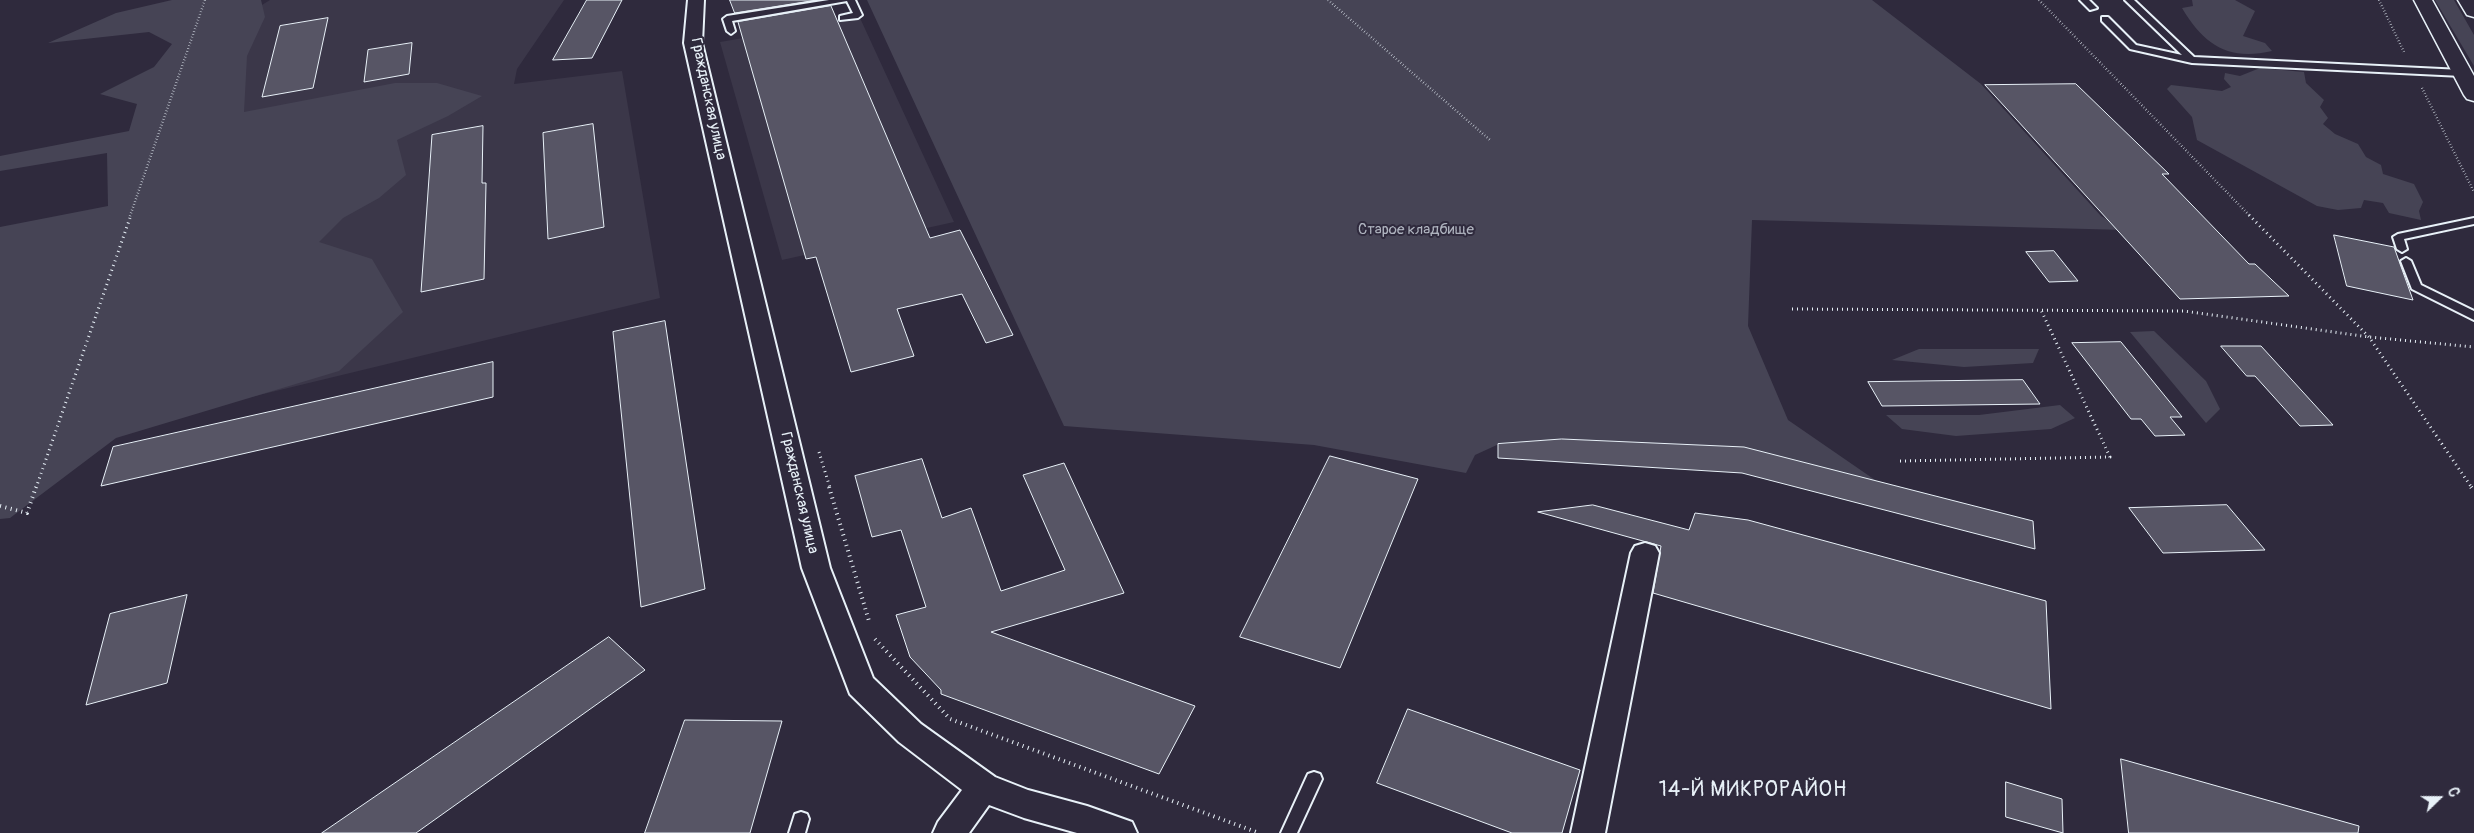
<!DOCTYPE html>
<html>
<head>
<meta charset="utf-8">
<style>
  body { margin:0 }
  #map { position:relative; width:2474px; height:833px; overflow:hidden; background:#2f2a3d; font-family:Pangolin,sans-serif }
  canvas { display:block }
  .north { position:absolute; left:2414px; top:773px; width:50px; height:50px; -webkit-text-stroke:4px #2f2a3d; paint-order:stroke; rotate:68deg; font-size:14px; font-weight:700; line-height:20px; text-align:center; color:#e8f1f8 }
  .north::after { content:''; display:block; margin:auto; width:18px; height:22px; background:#e8f1f8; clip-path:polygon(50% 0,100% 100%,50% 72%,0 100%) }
</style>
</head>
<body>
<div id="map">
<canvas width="2474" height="833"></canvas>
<div class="north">С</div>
</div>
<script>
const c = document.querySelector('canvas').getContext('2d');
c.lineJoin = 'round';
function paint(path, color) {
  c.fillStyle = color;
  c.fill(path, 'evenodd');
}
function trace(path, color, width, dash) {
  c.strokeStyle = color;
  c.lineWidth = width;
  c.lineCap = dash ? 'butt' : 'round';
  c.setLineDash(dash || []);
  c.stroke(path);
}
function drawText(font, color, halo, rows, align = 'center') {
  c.font = font + ' Pangolin,sans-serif';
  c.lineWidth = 4;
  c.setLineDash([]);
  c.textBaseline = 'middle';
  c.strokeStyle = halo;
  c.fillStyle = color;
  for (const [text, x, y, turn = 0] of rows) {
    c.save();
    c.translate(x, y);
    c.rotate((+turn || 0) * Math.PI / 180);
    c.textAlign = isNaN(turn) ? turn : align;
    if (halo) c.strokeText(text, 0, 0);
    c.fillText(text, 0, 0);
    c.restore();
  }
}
const built = new Path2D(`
  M270,0H564L517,69L514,84L622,71L660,298L127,427L244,16Z
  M860,18L954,222L782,260L720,42Z`);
const green = new Path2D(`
  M172,0H261L265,17L247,56L244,112L395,83H437L482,96L448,116L397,140L406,175L379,198L343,218L319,242L372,259L403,312L339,371L116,438L10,518L0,519V227L108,206L107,153L0,171V156L129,131L137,104L100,94L154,67L172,44L149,32L48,43L116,13Z
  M867,0H1872L1981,84L2101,216L2125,230L1752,220L1748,326L1788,420L1878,482L1743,447L1562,439L1499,444L1475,455L1466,473L1314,445L1064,426Z
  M2192,0H2235L2255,11L2243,36L2265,43L2272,51C2228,61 2204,45 2182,8L2193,6Z
  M2435,0H2454L2474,35V66Z
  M2260,68L2304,72L2306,83L2324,100L2320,107L2328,118L2323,124L2335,134L2358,144L2366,157L2381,165L2383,174L2414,184L2423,202L2419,211L2421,220L2389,213L2383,203L2364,200L2361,208L2338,210L2317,206L2197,140L2192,117L2167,89L2171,85L2222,91L2231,87L2224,79L2225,73L2240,76Z
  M2154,331L2206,381L2220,409L2206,423L2130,332Z
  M1919,349H2039L2033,363L1964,367L1892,360Z
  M2060,405L2075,418L2051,429L1956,436L1902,429L1886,415H1979Z`);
const building = new Path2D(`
  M587,0H622L592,58L553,60Z
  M730,0H817L735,13Z
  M831,6L930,238L960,230L1013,335L986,343L962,294L897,309L914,356L851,372L816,257L806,259L738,22Z
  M328,18L313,88L262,97L280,26Z
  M412,43L409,74L364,82L368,50Z
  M2076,84L2169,174H2162L2249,264H2255L2289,296L2180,299L1985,85Z
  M593,124L604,227L548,239L543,133Z
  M483,126L482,183H486L484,279L421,292L432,135Z
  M2334,235L2394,247L2413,300L2347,286Z
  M2054,251L2078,281L2049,282L2026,252Z
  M665,321L705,589L641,607L613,332Z
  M2121,342L2182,417H2170L2185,435L2155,436L2141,419H2131L2072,343Z
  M2221,346H2261L2333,425L2300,426L2255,376H2247Z
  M493,362V397L101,486L113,447Z
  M2023,380L2040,404L1882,406L1868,382Z
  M1562,439L1744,447L2033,521L2035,549L1742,473L1498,458V444Z
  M1330,456L1418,479L1340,668L1240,637Z
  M922,459L942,518L971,508L1001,591L1065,570L1023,475L1064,463L1124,593L991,632L1195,706L1159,774L941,694V690L910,657L896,615L926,607L901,530L872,537L855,476Z
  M1593,505L1689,530L1695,513L1748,520L2046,601L2051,709L1653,593L1661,546L1538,512Z
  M2227,505L2265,550L2163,553L2129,508Z
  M187,595L167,683L86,705L110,614Z
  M609,637L645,670L416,833H322Z
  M1408,709L1580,770L1562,833H1512L1377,783Z
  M685,720L782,721L750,833H645Z
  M2121,759L2359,826L2358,833H2129Z
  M2006,782L2062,799L2063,833L2006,817Z`);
const pathFar2 = new Path2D(`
  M1328,0L1490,140
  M2039,0L2250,216
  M2379,0L2405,54
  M2422,88L2474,192
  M130,216L205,0`);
const pathFar1 = new Path2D(`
  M2249,215L2369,337L2472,488
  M1792,309L2184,311L2369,337L2474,347
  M819,452L830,488
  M1900,461L2110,457L2041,310
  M36,488L131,215`);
const path = new Path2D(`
  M829,487L869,621
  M2471,487L2474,491
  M0,506L27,513L36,487
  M875,639L950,719L1259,833`);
const service = new Path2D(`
  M829,0H855L862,15L858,18L840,20V16L853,13L847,1L732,21L735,31L731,34L727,31L723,19L727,16Z
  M2080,0H2089L2097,8L2090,10Z
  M2125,0H2134L2194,57L2462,70L2466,73L2462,76L2192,63L2130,49L2102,21V17H2108L2136,45L2182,55Z
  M2474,218V224L2404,239L2407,249L2402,252L2397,249L2393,237L2398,234Z
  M2406,258L2411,261L2421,285L2474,311V320L2412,289L2401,261Z
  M1314,772L1320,774L1322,779L1297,833H1281L1308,774Z
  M801,812L807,814L809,819L805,833H789L795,814Z`);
const minor = new Path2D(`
  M688,0H704L702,43L830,568L873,678L921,724L995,777L1028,790L1087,806L1132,822L1137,833H1077L1024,818L989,805L969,833H933L938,822L962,790L899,742L850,694L802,568L684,43Z
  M1645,543L1655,546L1659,553L1605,833H1571L1631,553L1635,546Z`);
const tertiary = new Path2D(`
  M2414,0H2432L2474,76V101L2467,99L2464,95Z
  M2458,0H2474V17L2467,15Z`);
const streetNames = [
  ["Гражданская улица",708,99,78],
  ["Гражданская улица",799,493,77]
];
const parkNames = [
  ["Старое кладбище",1416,230]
];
const nearQuarternames = [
  ["14-Й МИКРОРАЙОН",1753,791]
];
paint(built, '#3b3749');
paint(green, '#464455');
paint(building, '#575565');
trace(building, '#e8f1f8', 1);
trace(service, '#e8f1f8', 4);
trace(minor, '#e8f1f8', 4);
trace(tertiary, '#e8f1f8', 3);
trace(pathFar2, '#e8f1f8', 2.5, [0.5, 2.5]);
trace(pathFar1, '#e8f1f8', 3, [1, 4]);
trace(path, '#e8f1f8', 4, [1, 4.5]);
paint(service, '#2f2a3d');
paint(minor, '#2f2a3d');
paint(tertiary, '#2f2a3d');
drawText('15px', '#e8f1f8', '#2f2a3d', streetNames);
drawText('15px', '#afb4bf', '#2f2a3d', parkNames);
c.letterSpacing = '1px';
drawText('21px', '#e8f1f8', '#2f2a3d', nearQuarternames);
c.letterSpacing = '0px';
</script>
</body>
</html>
